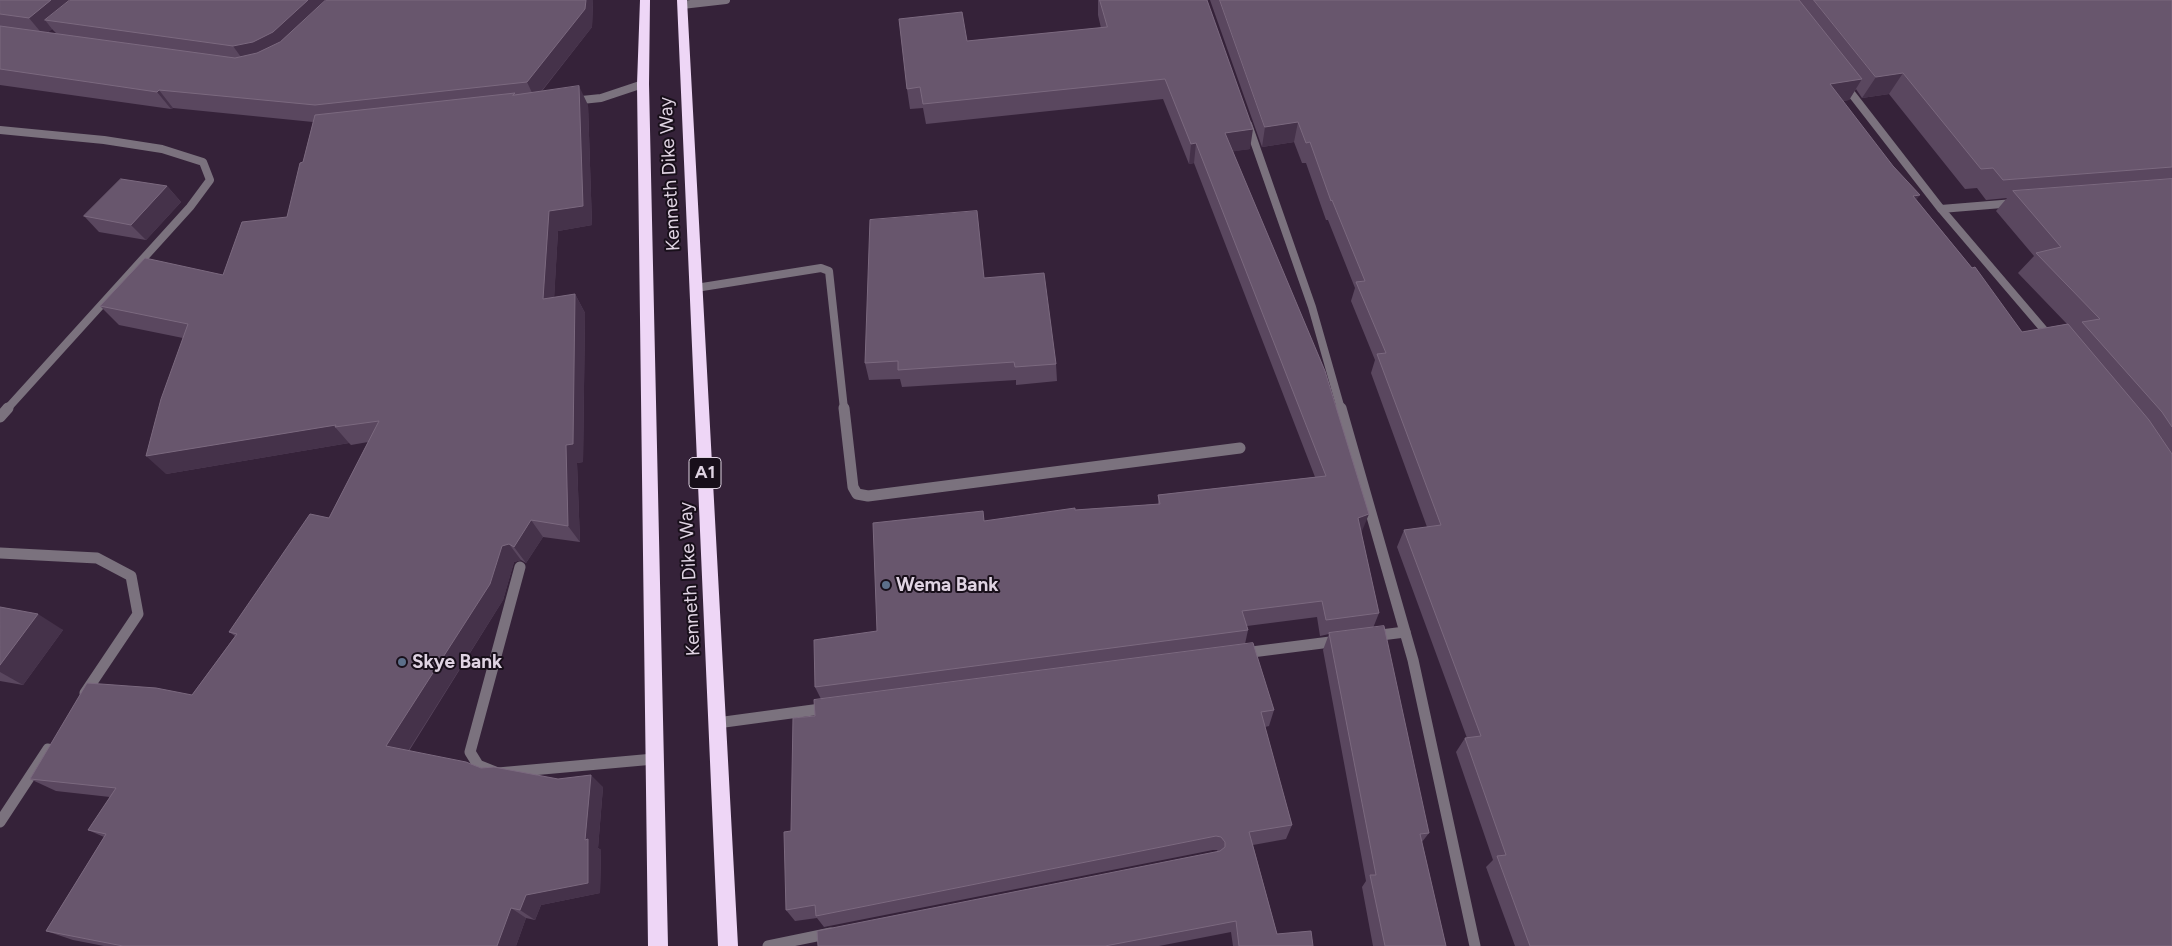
<!DOCTYPE html>
<html>
<head>
<meta charset="utf-8">
<style>
  body { margin:0 }
  canvas { display:block; background:#352239 }
</style>
</head>
<body>
<canvas width="2172" height="946"></canvas>
<script>
const c = document.querySelector('canvas').getContext('2d');
c.lineJoin = 'round';
function trace(path, color, width, dash) {
  c.strokeStyle = color;
  c.lineWidth = width;
  c.lineCap = dash ? 'butt' : 'round';
  c.setLineDash(dash || []);
  c.stroke(path);
}
function paint(path, color) {
  c.fillStyle = color;
  c.fill(path, 'evenodd');
}
function drawText(font, color, halo, rows, align = 'center') {
  c.font = font + ' Figtree,sans-serif';
  c.lineWidth = 4;
  c.setLineDash([]);
  c.textBaseline = 'middle';
  c.strokeStyle = halo;
  c.fillStyle = color;
  for (const [text, x, y, turn = 0] of rows) {
    c.save();
    c.translate(x, y);
    c.rotate((+turn || 0) * Math.PI / 180);
    c.textAlign = isNaN(turn) ? turn : align;
    if (halo) c.strokeText(text, 0, 0);
    c.fillText(text, 0, 0);
    c.restore();
  }
}
const laneFar1 = new Path2D(`
  M572,101L601,98L643,84
  M0,130L104,140L162,149L203,162L210,180L190,207L7,409
  M696,288L821,268L829,271L844,409`);
const lane = new Path2D(`
  M844,408L853,487L857,494L868,496L1240,448
  M0,417L8,408
  M0,553L97,558L131,576L138,614L85,693
  M520,567L470,752L478,765L498,773L654,759
  M1373,636L1405,632
  M1244,653L1338,641
  M717,723L828,708
  M0,822L48,749
  M768,946L831,933`);
const streetFar1 = new Path2D(`
  M682,5L726,0
  M1844,84L1941,209L2051,338
  M1248,124L1312,307L1341,409
  M1941,209L2014,203`);
const street = new Path2D(`
  M1341,408L1413,660L1475,946`);
const highway = new Path2D(`
  M640,0H650L649,84L668,946H648L637,84Z
  M677,0H687L738,946H718Z`);
const wall = new Path2D(`
  M0,0H593L592,27L542,91L588,105L592,225L558,231L554,298L575,294L585,313L583,462L577,463L580,542L543,537L526,563L521,560L514,562L503,600L409,751L481,768L603,787L598,848L601,850L600,893L541,905L535,920L526,918L516,946H104L73,940L46,931L104,837L88,830L110,797L56,791L30,779L192,695L235,636L229,632L329,518L368,442L351,445L349,443L166,474L183,338L119,325L100,306L223,275L287,217L303,162L313,122L173,108L171,109L0,85ZM52,29L57,34L47,33Z
  M1098,0H1207L1250,149L1233,151L1362,531L1361,532L1379,613L1373,628L1429,833L1422,842L1446,946H1373L1362,887L1366,881L1323,650L1329,634L1320,636L1317,617L1247,626L1248,630L1245,644L1274,710L1269,726L1265,727L1292,825L1286,839L1253,845L1277,934L1313,946H1233L1231,932L1159,946H818L1218,852L1217,850H1213L824,927L817,918L795,921L786,910L791,831L815,716L821,699L815,687L877,631L984,521L1075,510L1158,504V495L1315,477L1194,163L1189,164L1163,99L926,124L923,108L910,109L907,89L967,41L1101,28L1098,15Z
  M1210,0H2172V946H1515L1486,867L1493,860L1456,752L1465,738H1467L1397,547L1404,530L1427,527L1371,373L1375,360L1351,301L1355,288L1328,220H1326L1306,163H1302L1294,142L1262,147ZM1856,89L1862,98L1889,94L1965,189L1977,188L1986,200L2007,198L1996,211L2034,256L2018,273L2067,324L2022,332L1972,268L1916,199L1842,101L1849,100Z
  M167,186L181,202L146,240L99,232L84,216Z
  M984,278L1056,364L1057,381L1016,385V380L902,387L900,379L869,380L865,363Z
  M0,607L63,630L23,685L0,681Z`);
const shadedWall = new Path2D(`
  M51,0H87L45,20L52,29L44,36L29,18Z
  M308,0H338L285,50L246,64L233,46Z
  M586,0H593L592,27L535,99L527,82Z
  M1903,73L1889,94L1862,98L1876,77Z
  M1862,79L1849,100L1817,104L1830,84Z
  M579,86L588,105L592,225L558,231L553,318L543,299L549,211Z
  M159,90L173,108L171,109L157,92Z
  M1298,122L1294,142L1262,147L1265,127Z
  M1253,129L1250,149L1223,153L1225,133Z
  M1196,143L1194,163L1189,164L1191,144Z
  M167,186L181,202L146,240L131,225Z
  M1920,195L1904,215L1913,196Z
  M575,294L585,313L583,462L577,463L580,542L568,526L566,445Z
  M336,425L335,427L349,443L166,474L146,456Z
  M1369,514L1362,531L1352,535L1358,518Z
  M531,520L543,537L526,563L514,547Z
  M509,544L521,560L514,562L503,600L403,759L386,746L502,546Z
  M38,614L63,630L23,685L0,672V665Z
  M591,775L603,787L598,848L601,850L600,893L541,905L535,920L520,910L526,895L585,840Z
  M511,908L526,918L516,946H497Z`);
const building = new Path2D(`
  M0,0H51L29,18L0,14Z
  M70,0H308L273,32L253,42L233,46L45,20Z
  M326,0H586L585,9L527,82L315,105L159,90L157,92L0,69V26L235,58L257,53L280,42Z
  M1100,0H1207L1253,129L1225,133L1325,371L1369,514L1358,518L1379,613L1326,620L1322,601L1242,611L1248,630L815,687L814,640L877,631L873,523L983,511L984,521L1075,508V510L1160,504L1158,495L1326,476L1196,143L1191,144L1165,79L923,104L920,87L907,89L899,19L962,12L967,41L1107,27Z
  M1220,0H1799L1862,79L1830,84L1893,166L1920,195L1913,196L1972,268L1975,267L2022,332L2068,324L2149,420L2172,454V946H1530L1497,856L1506,855L1465,738L1481,736L1404,530L1441,525L1377,354L1386,353L1356,282L1365,281L1332,200L1331,201L1310,142L1306,143L1298,122L1265,127Z
  M1814,0H2172V167L2003,180L1993,168L1981,169L1903,73L1876,77Z
  M579,86L583,206L549,211L543,299L575,294L573,444L566,445L568,526L531,520L514,547L509,544L502,546L490,584L386,746L466,762L481,768L494,767L558,779L591,775L585,840L588,839V883L526,895L520,910L511,908L497,946H123L46,931L106,834L88,830L116,788L30,779L87,683L156,688L192,695L237,634L229,632L310,514L329,518L379,421L335,427L336,425L146,456L161,399L188,324L100,306L145,258L223,275L242,222L287,217L300,163L303,162L315,115L515,93L513,95Z
  M121,179L167,186L131,225L84,216Z
  M2172,179V427L2162,412L2082,322L2100,319L2036,253L2061,247L2013,191Z
  M977,211L984,278L1044,273L1056,364L1015,367L1014,362L898,370V361L865,363L870,220Z
  M0,607L38,614L0,665Z
  M1384,626L1429,833L1420,834L1446,946H1385L1370,875H1376L1329,633Z
  M1253,643L1274,710L1261,712L1292,825L1249,832L1277,934L1311,931L1313,946H1239L1236,921L1105,946H818L817,931L1220,851L1225,847V842L1221,837L1216,836L816,916L815,905L786,910L784,832L791,831L793,718L815,716L814,700Z`);
const markers = [
  [886,585,5,"#5c6f8a"],
  [402,662,5,"#5c6f8a"]
];
const shields = [
  [705,473,32]
];
const shieldNames = [
  ["A1",705,473]
];
const streetNames = [
  ["Kenneth Dike Way",670,174,-93],
  ["Kenneth Dike Way",690,579,-93]
];
const poiNames = [
  ["Wema Bank",896,585],
  ["Skye Bank",412,662]
];
trace(laneFar1, '#7b727e', 8);
trace(lane, '#7b727e', 11);
trace(streetFar1, '#7b727e', 8);
trace(street, '#7b727e', 11);
paint(highway, '#eed6f6');
paint(wall, '#5a475f');
paint(shadedWall, '#45324a');
paint(building, '#68566d');
trace(building, '#7b697f', 1);
for (const [x, y, r, color] of markers) {
  const dot = new Path2D();
  dot.arc(x, y, r, 0, 2 * Math.PI);
  c.fillStyle = color;
  c.fill(dot);
  trace(dot, '#180f1a', 2);
}
for (const [x, y, w] of shields) {
  const box = new Path2D();
  box.roundRect(x - w / 2, y - 15.5, w, 31, 4);
  c.fillStyle = '#180f1a';
  c.fill(box);
  trace(box, '#dfd3e2', 1);
}
drawText('bold 18px', '#dfd3e2', null, shieldNames);
drawText('19px', '#dfd3e2', '#180f1a', streetNames);
drawText('bold 19px', '#dfd3e2', '#180f1a', poiNames, 'left');
</script>
</body>
</html>
